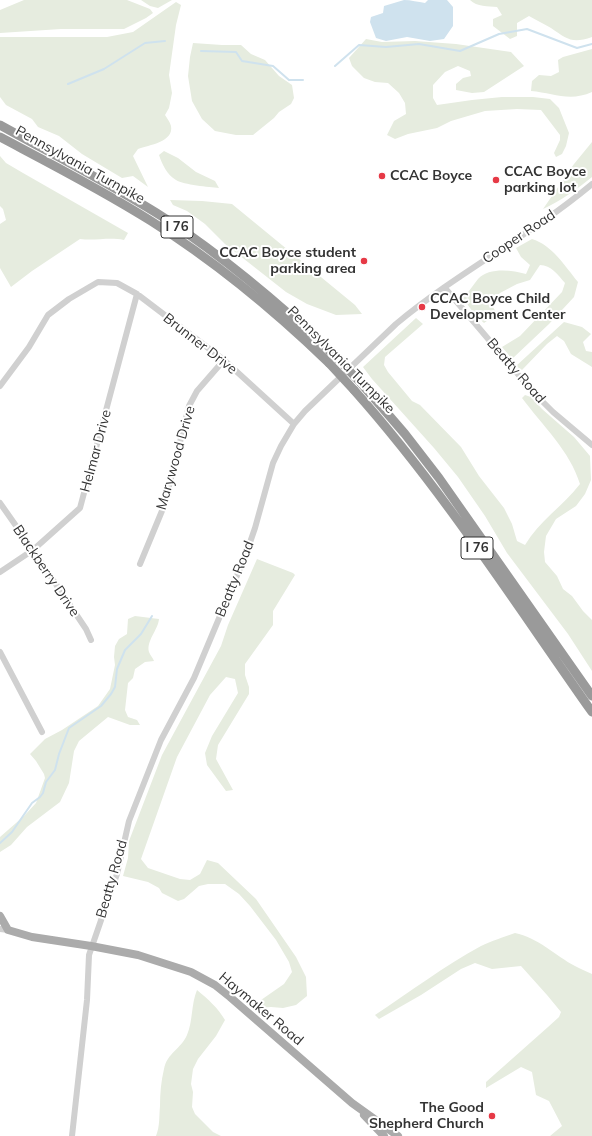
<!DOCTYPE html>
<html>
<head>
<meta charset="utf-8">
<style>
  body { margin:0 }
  canvas { display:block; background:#fff }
</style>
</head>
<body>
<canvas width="592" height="1136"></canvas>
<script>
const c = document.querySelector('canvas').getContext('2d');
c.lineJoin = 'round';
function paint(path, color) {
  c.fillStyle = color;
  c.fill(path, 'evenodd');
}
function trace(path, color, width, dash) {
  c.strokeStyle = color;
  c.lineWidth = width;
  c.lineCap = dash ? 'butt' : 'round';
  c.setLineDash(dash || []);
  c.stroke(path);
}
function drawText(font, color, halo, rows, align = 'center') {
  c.font = font + ' Mulish,sans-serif';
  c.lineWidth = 4;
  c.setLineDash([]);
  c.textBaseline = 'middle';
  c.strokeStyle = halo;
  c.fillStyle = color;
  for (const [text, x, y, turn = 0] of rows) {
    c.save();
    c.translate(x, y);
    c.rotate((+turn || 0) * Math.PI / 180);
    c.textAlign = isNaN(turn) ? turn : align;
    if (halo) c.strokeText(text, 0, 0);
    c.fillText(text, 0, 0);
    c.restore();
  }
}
const green = new Path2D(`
  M24,0H127L150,9L153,13L146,18L124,29H61L0,33V10Z
  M141,0H172L158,8L150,6Z
  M470,0H592V37C572,44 567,39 551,28C544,24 536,20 529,16L517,23V36L510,39L493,26V19L502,15L497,7C488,6 477,7 470,0Z
  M176,2L181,5L176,25L169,75L172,93L169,108L165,115C167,118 170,122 171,126C174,142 149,145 138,149L133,156L148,187L133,176L122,178L82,154L59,136L38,127L32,119L6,105L0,97V37H107L133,32Z
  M366,39L382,42L415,41L456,44L511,52L524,66L484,92L472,93L456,90V84L463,78L471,76L470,71L458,66L445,72L433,85V98L437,105L472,100L502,97H533L550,99L559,108L569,133L566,146L562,154L556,157L554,153L560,140V135L541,110L517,109L485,111L451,121L437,128L408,134L395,139L387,135L394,121L406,114L405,103L399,93L388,83L375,82L364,78L352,66L349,58Z
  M193,43L222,45H241L251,54L265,60L279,76L292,85L294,98L291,104L279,112L274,118L253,135H236L215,131L202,119L192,101L188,76L190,57Z
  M592,49V92C570,102 553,93 531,91L532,81L539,75L551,76L559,72L558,60L563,57Z
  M592,142V177C577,189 561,201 543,209L574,164Z
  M164,151L178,158L196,172L215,181L219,188C209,187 184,185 176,180C167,175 162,164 159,155Z
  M0,156L6,163L23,173L128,233L124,240C109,237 95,241 80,239L32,271L11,287L0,268V224L6,220L3,209L0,206Z
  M170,200L202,201L232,204L355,305L362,314L336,315L307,304L286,292L225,244L205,224L187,211L173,205Z
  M532,239C552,245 565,266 578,282L574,297L549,324L512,359L502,347L520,336L562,292L565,283C558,275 551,265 540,265L530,280L517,284L500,293L490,302L497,314L484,323L475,315L463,298C469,292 473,285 478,279C489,267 512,270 526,274L530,265L521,257L516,248Z
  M416,318L423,324L385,357L384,365L388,372L412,401L420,405L461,447L479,476L504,508L512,524L517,541L525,545C539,521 563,506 580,484C570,451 542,425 522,398L525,395L531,397L542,409L574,437L590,456L591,480L585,494L576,506L556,519L546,536L544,552L545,562L557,576L563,589L572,596L583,611L592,620V671L568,634L507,553L485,516L458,477L434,448L372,379L363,367Z
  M564,322L582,327L591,334L583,342L586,351L592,352V367L571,354L564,341L557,336L547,344L522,370L516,366Z
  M257,559L293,573L295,575L273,611V625L245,664V675L249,687V694L218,745L216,759L233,790L226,791L207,765L205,753L212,736L238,693L235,679L226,677L210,695L177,757L141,859L148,868L180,879L190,880L200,874L207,860L218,863L256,899L296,957L306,977L307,996L296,1005L283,1008L271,1007L259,1008L261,1000L284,984L292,972L289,962L276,940L250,906L239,894L225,884H208L199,886L184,899L178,901L162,893L159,888L148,882L123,876L128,858L129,841L162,755L221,646L228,625Z
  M135,616L159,619C158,630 146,641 149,652C150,655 153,658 154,661L145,662L135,669L133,678L128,683L125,710L128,717L137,720L140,725H130L108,717L79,741L74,751L69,783L60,802L27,827L11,845L0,852V837L24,816L36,803L45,778L44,774L36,761L30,754L45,739L62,730L98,706L110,689L115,665L114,657L115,646L119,639L127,634L128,619Z
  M515,933C537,937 556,956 575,966C580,969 586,971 592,974V1136H550L562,1126L549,1101L536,1095L532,1072L521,1067L486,1088V1082L548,1027L559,1017L561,1012L547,995L521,966L492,969L475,963L461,969L421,995L379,1019L375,1015C410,992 444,966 481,946C491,941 504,937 515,933Z
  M197,990C208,999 218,1008 225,1020L216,1036L198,1059L193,1069L191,1084L193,1092L192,1107L195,1114L213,1132L221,1136H156C160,1126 159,1117 160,1106C160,1094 161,1081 164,1069C167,1053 181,1049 187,1035C193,1021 191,1004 197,990Z`);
const water = new Path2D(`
  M404,0C411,0 418,2 425,3L428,0H447L453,7V26L444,39L430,41L407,37L386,41L376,38L370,22L371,17L383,13L384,6Z`);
const stream = new Path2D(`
  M201,51L236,52L242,61L273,66L289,80H303
  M335,66L359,45L386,47L419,44L460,51L499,34L527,29L577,48L592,44
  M68,84L104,69L145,43L165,41
  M0,843L12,832L32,803L40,797L43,793L46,782L55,770L59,754L69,728L101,706L111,694L115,687L117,669L125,650L141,634L152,616`);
const minor = new Path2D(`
  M445,288L534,393L553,412L592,445
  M0,386L29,347L48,315L69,299L98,282L117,283L137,294L224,360L294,424
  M0,503L33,550L86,629L91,640
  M140,564L164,506L189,406L197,391L224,360
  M0,572L33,550L80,508L137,294
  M0,652L42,732
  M0,929L8,930
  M72,1136L87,1000L89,955L117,874L129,821L161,740L194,678L246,554L255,528L273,463L281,446L294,424L305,411L396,324C458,272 530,236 592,184`);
const major = new Path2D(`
  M0,916L8,930L32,937L91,946L138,955L191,972L215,985L230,997L352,1103L398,1136
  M364,1115L384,1136`);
const highway = new Path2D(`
  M0,125C56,156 113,185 166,219C227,259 282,306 335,356
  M0,137C51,164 102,190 151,221C216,262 274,310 329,363
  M361,383L405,434L439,478L592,696
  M354,390C443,490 515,603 592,712`);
const highwayBridge = new Path2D(`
  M335,356L361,383
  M329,363L354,390`);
const markers = [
  [382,176,4,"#e63946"],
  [496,180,4,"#e63946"],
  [364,261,4,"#e63946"],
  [422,307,4,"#e63946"],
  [492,1116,4,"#e63946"]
];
const shields = [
  [177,227,32],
  [477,548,32]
];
const shieldNames = [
  ["I 76",177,227],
  ["I 76",477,548]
];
const streetNames = [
  ["Pennsylvania Turnpike",80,165,29],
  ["Cooper Road",519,237,-34],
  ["Brunner Drive",200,344,38],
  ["Pennsylvania Turnpike",341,360,45],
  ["Beatty Road",516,371,49],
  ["Helmar Drive",96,451,-75],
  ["Marywood Drive",176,458,-74],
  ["Blackberry Drive",46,571,56],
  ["Beatty Road",235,579,-68],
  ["Beatty Road",112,879,-74],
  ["Haymaker Road",261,1009,40]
];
const poiNames = [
  ["CCAC Boyce",504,172],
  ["parking lot",504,188],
  ["CCAC Boyce",390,176],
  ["CCAC Boyce student",356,253,"right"],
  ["parking area",356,269,"right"],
  ["CCAC Boyce Child",430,299],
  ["Development Center",430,315],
  ["The Good",484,1108,"right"],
  ["Shepherd Church",484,1124,"right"]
];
paint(green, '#e6ecdf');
paint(water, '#cfe2ee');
trace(stream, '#cfe2ee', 2);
trace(minor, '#d0d0d0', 6);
trace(major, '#ababab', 8);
trace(highway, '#9a9a9a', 9);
trace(highwayBridge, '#9a9a9a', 9);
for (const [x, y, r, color] of markers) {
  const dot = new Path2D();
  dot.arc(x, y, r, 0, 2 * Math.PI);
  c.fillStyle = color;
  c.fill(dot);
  trace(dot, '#fff', 1.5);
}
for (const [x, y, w] of shields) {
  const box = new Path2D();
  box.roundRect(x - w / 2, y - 11, w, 22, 3);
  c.fillStyle = '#fff';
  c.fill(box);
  trace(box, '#333', 1);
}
drawText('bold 13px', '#333', null, shieldNames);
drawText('14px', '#333', '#fff', streetNames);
drawText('bold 14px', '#333', '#fff', poiNames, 'left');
</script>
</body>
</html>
